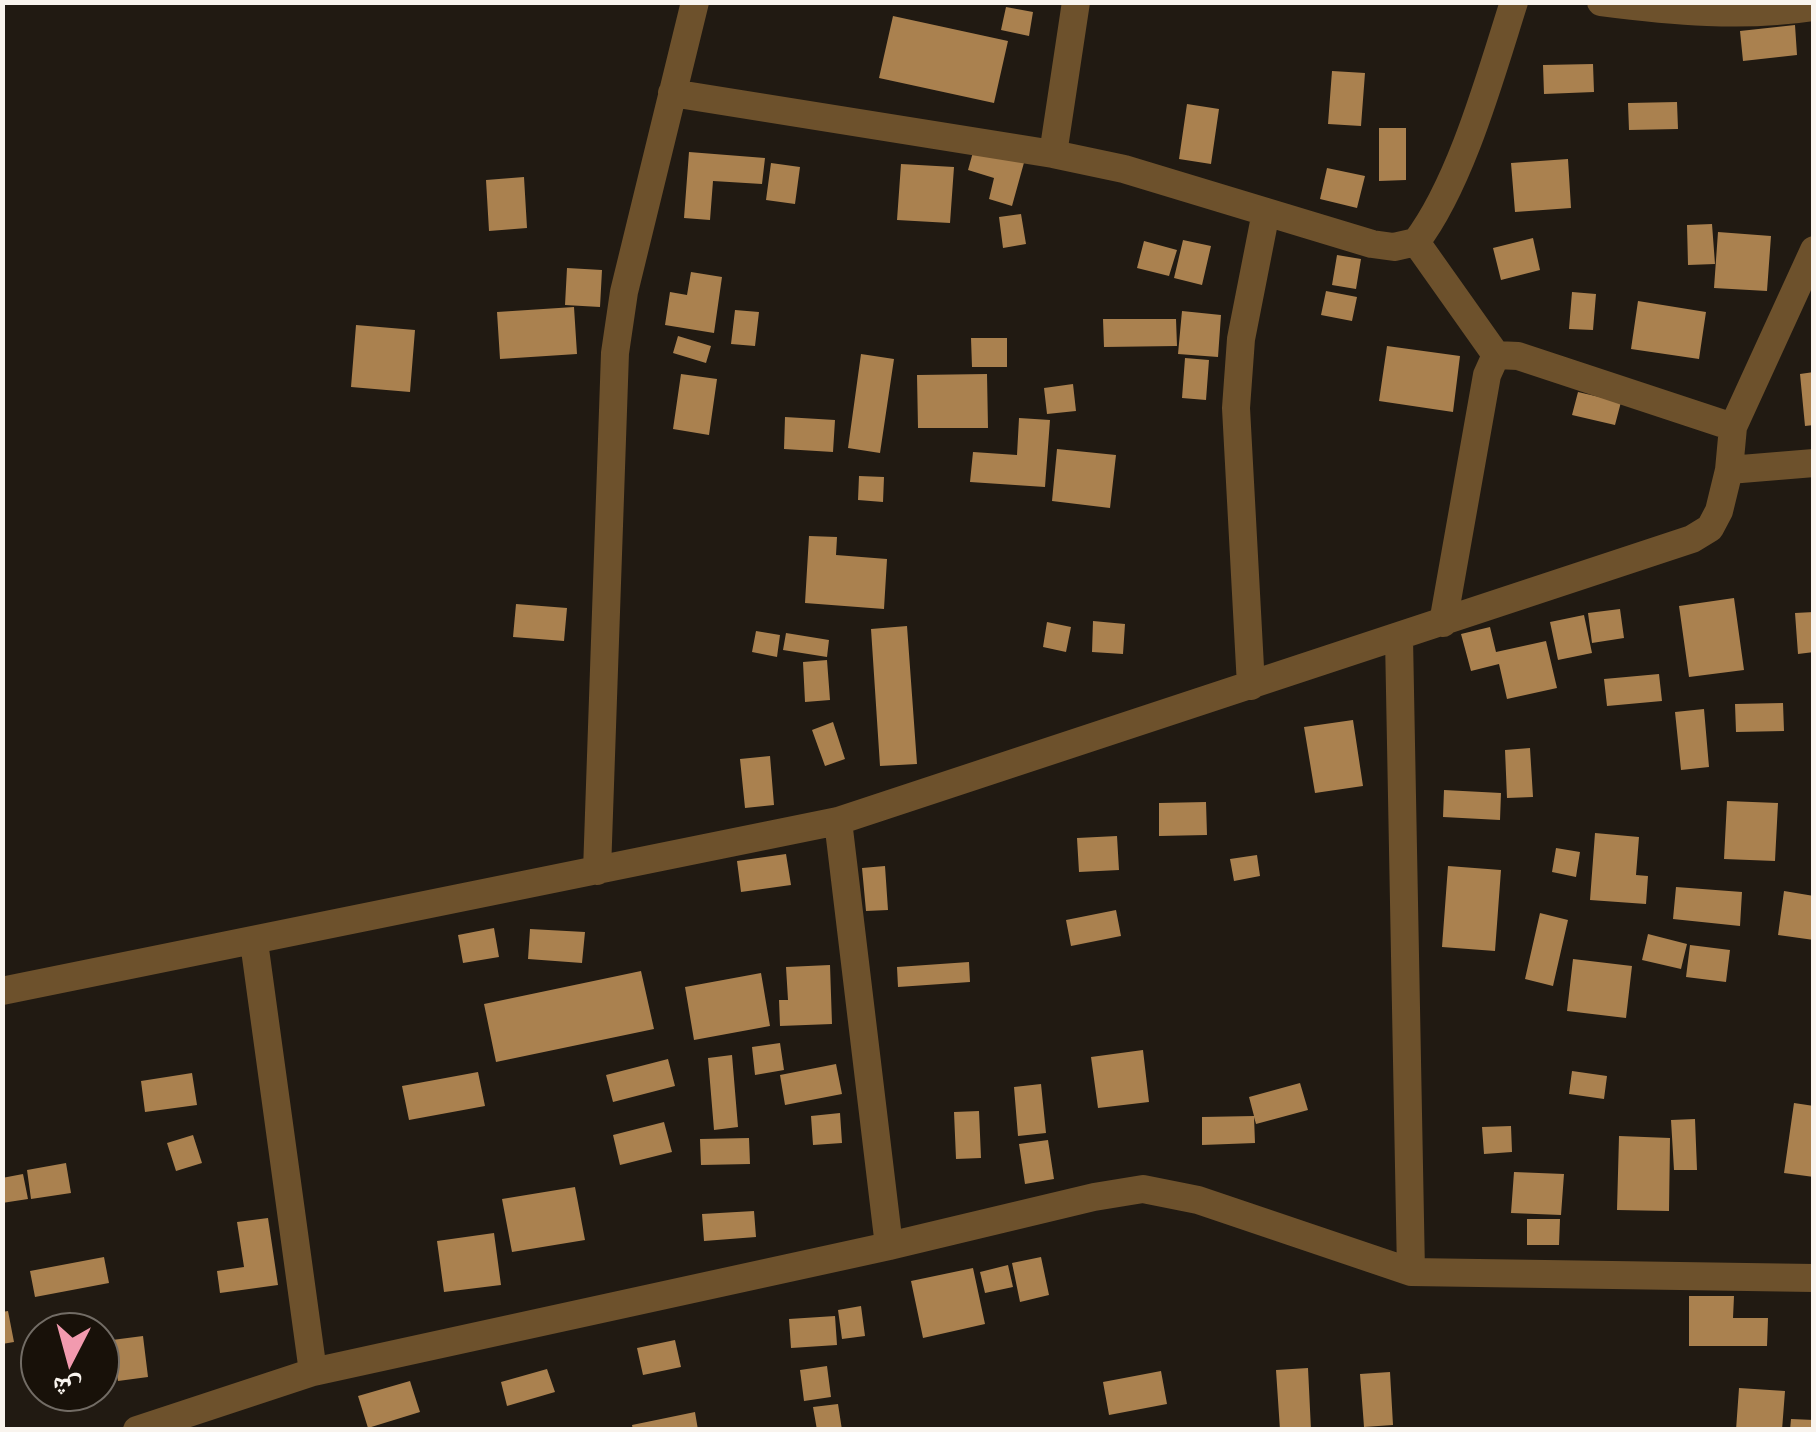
<!DOCTYPE html>
<html>
<head>
<meta charset="utf-8">
<style>
  body { margin:0 }
  #map { position:relative; width:1816px; height:1432px; overflow:hidden; background:#211a12; font-family:"Exo 2","Noto Naskh Arabic",sans-serif }
  canvas { display:block }
  .frame { position:absolute; inset:0; border:5px solid #f9f4ee; pointer-events:none }
  .north { position:absolute; left:20px; top:1312px; width:100px; height:100px; box-sizing:border-box; background:#181109; border:2px solid #726c65; border-radius:50%; rotate:186deg; font-size:28px; font-weight:700; line-height:40px; text-align:center; color:#f9f4ee }
  .north::after { content:''; display:block; margin:auto; width:35px; height:45px; background:#f29aaf; clip-path:polygon(50% 0,100% 100%,50% 72%,0 100%) }
</style>
</head>
<body>
<div id="map">
<canvas width="1816" height="1432"></canvas>
<div class="frame"></div>
<div class="north">ش</div>
</div>
<script>
const c = document.querySelector('canvas').getContext('2d');
c.lineJoin = 'round';
function paint(path, color) {
  c.fillStyle = color;
  c.fill(path, 'evenodd');
}
function trace(path, color, width, dash) {
  c.strokeStyle = color;
  c.lineWidth = width;
  c.lineCap = dash ? 'butt' : 'round';
  c.setLineDash(dash || []);
  c.stroke(path);
}
const building = new Path2D(`
  M1006,7L1033,12L1029,36L1001,30Z
  M893,16L1008,41L994,103L879,78Z
  M1795,25L1797,55L1743,61L1740,31Z
  M1593,64L1594,92L1544,94L1543,65Z
  M1332,71L1365,73L1361,126L1328,124Z
  M1677,102L1678,129L1629,130L1628,103Z
  M1187,104L1219,109L1211,164L1179,159Z
  M1379,128H1406V180L1379,181Z
  M975,145L1025,159L1012,206L989,199L994,178L968,170Z
  M689,152L765,158L762,184L713,181L710,220L684,218Z
  M1568,159L1571,208L1515,212L1511,163Z
  M771,163L800,167L795,204L766,200Z
  M901,164L954,167L950,223L897,220Z
  M1327,168L1365,176L1357,208L1320,199Z
  M524,177L527,228L489,231L486,180Z
  M1021,214L1026,244L1003,248L999,217Z
  M1712,224L1715,264L1688,265L1687,225Z
  M1718,232L1771,236L1767,291L1714,288Z
  M1533,238L1540,270L1501,280L1493,248Z
  M1183,240L1211,246L1202,285L1174,278Z
  M1144,241L1177,250L1169,276L1137,268Z
  M1337,255L1361,259L1356,289L1332,285Z
  M567,268L602,270L600,307L565,305Z
  M691,272L722,277L714,333L665,325L670,292L687,295Z
  M1326,291L1357,297L1352,321L1321,315Z
  M1572,292L1596,294L1593,330L1569,329Z
  M1638,301L1706,312L1699,359L1631,349Z
  M574,307L577,354L500,359L497,312Z
  M735,310L759,312L755,346L731,344Z
  M1182,311L1221,315L1218,357L1178,354Z
  M1103,319H1176L1177,346L1104,347Z
  M356,325L415,330L410,392L351,387Z
  M678,336L711,346L706,363L673,353Z
  M971,338H1007V367H972Z
  M1387,346L1460,356L1453,412L1379,401Z
  M861,354L894,359L880,453L848,448Z
  M1185,358L1209,360L1206,400L1182,398Z
  M1814,372V425L1805,426L1800,374Z
  M681,374L717,379L709,435L673,429Z
  M987,374L988,428H918L917,375Z
  M1073,384L1076,411L1047,414L1044,388Z
  M1578,392L1621,402L1615,425L1572,415Z
  M785,417L835,420L833,452L784,449Z
  M1019,418L1050,420L1045,487L970,482L973,452L1017,455Z
  M1057,449L1116,455L1110,508L1052,501Z
  M859,476L884,477L883,502L858,500Z
  M809,536L837,537L836,555L887,559L884,609L805,603Z
  M1734,598L1744,670L1689,677L1679,606Z
  M516,604L567,608L564,641L513,637Z
  M1620,609L1624,638L1592,643L1588,613Z
  M1814,612V652L1798,654L1795,613Z
  M1584,615L1592,653L1558,660L1550,622Z
  M1093,621L1125,624L1123,654L1092,652Z
  M1047,622L1071,627L1066,652L1043,647Z
  M907,626L917,764L880,766L871,629Z
  M1490,627L1496,652L1546,641L1557,688L1507,699L1499,664L1471,671L1461,634Z
  M756,631L780,635L777,657L752,652Z
  M786,633L829,640L827,657L783,650Z
  M827,660L830,700L805,702L803,662Z
  M1659,674L1662,701L1607,706L1604,679Z
  M1783,703L1784,731L1736,732L1735,704Z
  M1704,709L1709,767L1681,770L1675,712Z
  M1353,720L1363,786L1315,793L1304,727Z
  M833,722L845,759L825,766L812,730Z
  M1530,748L1533,797L1507,798L1505,750Z
  M770,756L774,805L745,808L740,759Z
  M1444,790L1501,793L1500,820L1443,817Z
  M1727,801L1778,803L1775,861L1724,859Z
  M1206,802L1207,835L1159,836V803Z
  M1595,833L1639,837L1636,875L1648,876L1646,904L1590,900Z
  M1117,836L1119,870L1079,872L1077,838Z
  M1556,848L1580,852L1576,877L1552,872Z
  M786,854L791,885L741,892L737,861Z
  M1257,855L1260,876L1234,881L1230,859Z
  M885,866L888,910L866,911L862,868Z
  M1448,866L1501,870L1495,951L1442,947Z
  M1676,887L1742,892L1740,926L1673,919Z
  M1784,891L1814,896V940L1778,935Z
  M1116,910L1121,936L1071,946L1066,920Z
  M1540,913L1568,920L1553,986L1525,979Z
  M494,928L499,957L463,963L458,935Z
  M530,929L585,932L582,963L528,959Z
  M1648,934L1687,944L1681,969L1642,960Z
  M1690,945L1730,950L1726,982L1686,977Z
  M1573,959L1632,966L1626,1018L1567,1011Z
  M969,962L970,982L898,987L897,967Z
  M830,965L832,1024L780,1026L779,1000H788L786,967Z
  M641,971L654,1029L496,1062L484,1004Z
  M761,973L770,1026L694,1040L685,987Z
  M780,1043L784,1070L755,1075L752,1047Z
  M1143,1050L1149,1102L1098,1108L1091,1057Z
  M732,1055L738,1127L714,1130L708,1058Z
  M668,1059L675,1086L613,1102L606,1075Z
  M836,1064L842,1094L785,1105L780,1075Z
  M1572,1071L1607,1076L1604,1099L1569,1094Z
  M478,1072L485,1106L409,1120L402,1086Z
  M192,1073L197,1105L145,1112L141,1081Z
  M1300,1083L1308,1110L1256,1124L1254,1117L1255,1143L1202,1145V1117L1254,1116L1249,1097Z
  M1041,1084L1046,1133L1018,1136L1014,1087Z
  M1794,1103L1814,1106V1177L1784,1173Z
  M979,1111L981,1158L956,1159L954,1112Z
  M840,1113L842,1143L813,1145L811,1116Z
  M1695,1119L1697,1170H1674L1671,1120Z
  M664,1122L672,1152L620,1165L613,1135Z
  M1511,1126L1512,1152L1484,1154L1482,1127Z
  M193,1135L202,1163L176,1171L167,1143Z
  M1619,1136L1670,1138L1669,1211L1617,1210Z
  M749,1138L750,1164L701,1165L700,1139Z
  M1048,1140L1054,1179L1025,1184L1019,1144Z
  M66,1163L71,1193L31,1199L27,1170Z
  M1514,1172L1564,1174L1561,1215L1511,1213Z
  M23,1174L28,1199L2,1203V1178Z
  M575,1187L585,1240L512,1252L502,1199Z
  M754,1211L756,1237L704,1241L702,1214Z
  M268,1218L278,1285L220,1293L217,1271L244,1267L237,1222Z
  M1527,1219H1560L1559,1245H1527Z
  M494,1233L501,1285L444,1292L437,1241Z
  M104,1257L109,1283L35,1297L30,1271Z
  M1041,1257L1049,1295L1020,1302L1012,1263Z
  M1008,1265L1013,1287L985,1293L980,1272Z
  M973,1268L985,1324L923,1338L911,1281Z
  M1689,1296H1734L1733,1318H1768L1767,1346H1689Z
  M861,1306L865,1336L842,1339L838,1310Z
  M8,1311L14,1342L2,1344V1312Z
  M835,1316L837,1345L791,1348L789,1319Z
  M143,1336L148,1377L118,1381L112,1340Z
  M675,1340L681,1367L643,1375L637,1348Z
  M827,1366L831,1397L804,1401L800,1370Z
  M1308,1368L1311,1430H1280L1276,1370Z
  M547,1369L555,1392L507,1406L501,1382Z
  M1161,1371L1167,1404L1109,1415L1103,1382Z
  M1390,1372L1393,1425L1364,1427L1360,1374Z
  M410,1381L420,1412L368,1428L358,1396Z
  M1739,1388L1785,1391L1782,1430H1736Z
  M838,1404L842,1430H817L813,1407Z
  M695,1412L698,1430H633L632,1425Z
  M1791,1419L1814,1420V1430H1790Z`);
const minor = new Path2D(`
  M1601,2C1671,11 1743,18 1814,7
  M672,93L1053,154L1124,169L1372,244L1394,247L1416,242C1461,183 1491,74 1514,2
  M1053,154L1076,2
  M1416,242L1496,355
  M1496,355L1518,356L1733,427
  M1729,470L1814,463
  M1443,623L1487,375L1496,355
  M1399,638L1411,1272
  M1251,686L1236,408L1241,339L1266,212
  M838,821L889,1246
  M597,871L615,353L624,292L695,2
  M254,942L313,1372
  M2,991L838,821L1692,539L1710,528L1719,511L1729,470L1733,427L1814,250
  M137,1430L313,1372L889,1246L1094,1197L1143,1189L1198,1200L1411,1272L1814,1278`);
paint(building, '#aa814f');
trace(minor, '#6d512c', 28);
</script>
</body>
</html>
